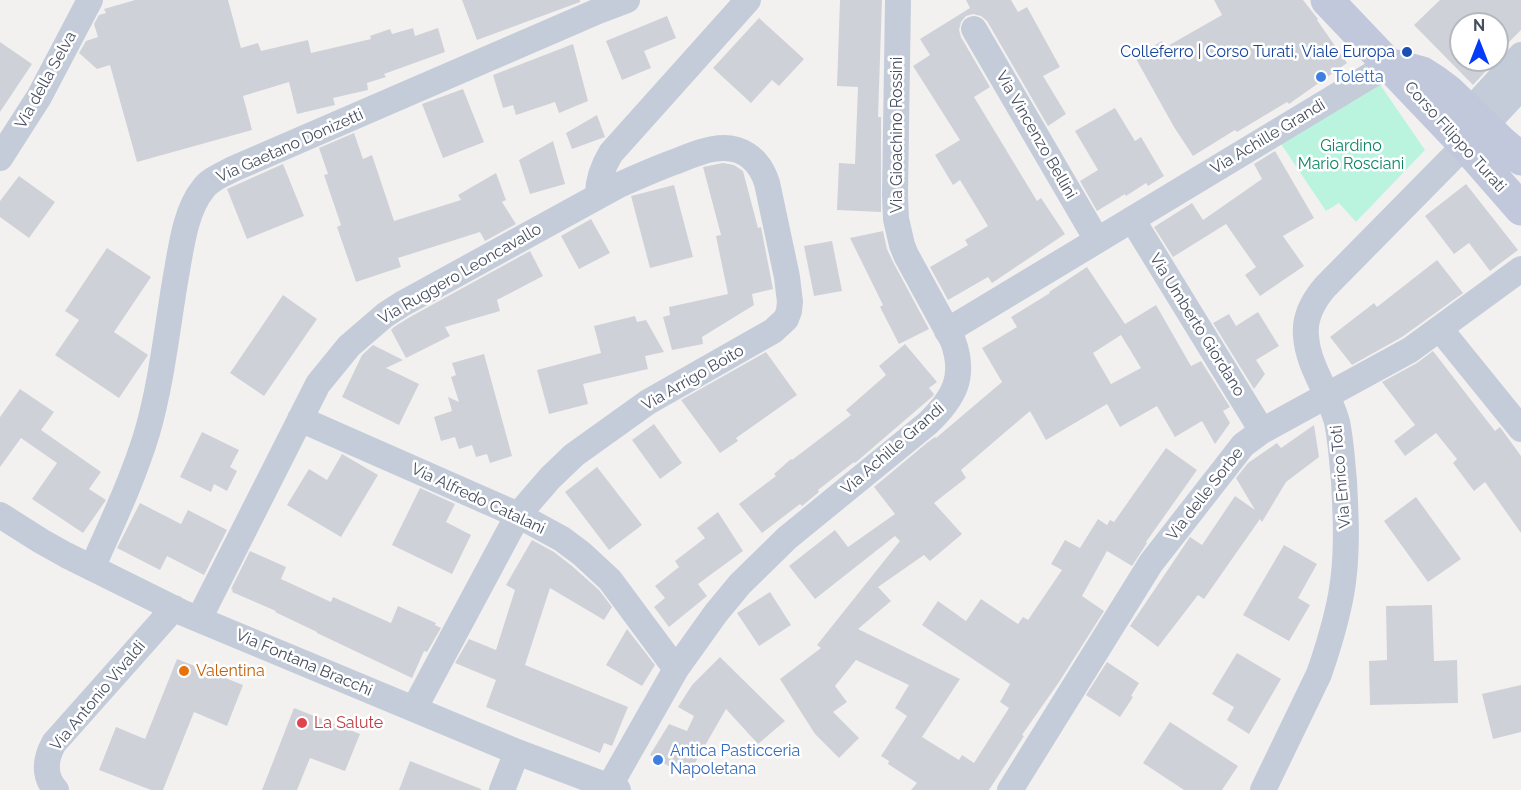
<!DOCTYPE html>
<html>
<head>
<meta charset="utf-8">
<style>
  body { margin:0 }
  #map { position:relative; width:1521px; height:790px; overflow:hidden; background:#f3f1f0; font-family:Raleway,sans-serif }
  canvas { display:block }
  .north { position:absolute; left:1449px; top:12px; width:60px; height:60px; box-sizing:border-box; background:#fff; border:2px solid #b5b8bf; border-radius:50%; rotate:0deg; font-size:16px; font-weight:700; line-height:24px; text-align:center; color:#464e60 }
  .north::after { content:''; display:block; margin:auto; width:21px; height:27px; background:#053af8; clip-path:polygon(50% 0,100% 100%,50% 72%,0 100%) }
</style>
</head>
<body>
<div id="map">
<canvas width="1521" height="790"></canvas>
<div class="north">N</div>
</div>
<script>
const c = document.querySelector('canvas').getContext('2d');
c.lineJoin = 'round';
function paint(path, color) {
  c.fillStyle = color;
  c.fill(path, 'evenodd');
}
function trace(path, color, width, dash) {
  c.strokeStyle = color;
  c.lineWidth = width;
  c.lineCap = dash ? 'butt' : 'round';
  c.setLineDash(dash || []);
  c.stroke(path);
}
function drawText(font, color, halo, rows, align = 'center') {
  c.font = font + ' Raleway,sans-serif';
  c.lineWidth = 5;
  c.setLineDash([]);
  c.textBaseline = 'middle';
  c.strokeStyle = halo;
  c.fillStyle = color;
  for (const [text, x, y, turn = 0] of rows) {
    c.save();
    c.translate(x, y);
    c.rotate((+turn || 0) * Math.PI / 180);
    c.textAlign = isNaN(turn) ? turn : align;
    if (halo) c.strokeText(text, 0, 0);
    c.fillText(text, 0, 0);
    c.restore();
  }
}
const green = new Path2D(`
  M1377,80L1425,150L1356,222L1339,203L1326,211L1281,144Z`);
const building = new Path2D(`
  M135,0H228L241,48L258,43L261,51L308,40L311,53L371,39L370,36L390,29L392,34L413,28L415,36L438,28L445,52L384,74L386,77L367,83L368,90L333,98L335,105L297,114L289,82L243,96L252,130L137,162L110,65L97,69L79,53L86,41L98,37L94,24L99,15L106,13L104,9Z
  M462,0H580V2L477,40Z
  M840,0H882L878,117H881V212L837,210L839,163L855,164L858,87L837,86Z
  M966,0H1011L1018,12L1027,7L1060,67L1043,76L1066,114L1048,126L987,21L981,16L973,14L966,16L961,22L959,30L961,37L990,87L974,97L1037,201L1041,198L1065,234L992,283L988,277L948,300L930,267L968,245L965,240L988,226L960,180L953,185L935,155L960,140L913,66L930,55L920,39L970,8Z
  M1214,0H1303L1318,19L1317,20L1347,63L1289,104L1287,102L1237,132L1235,130L1193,156L1174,127L1135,57L1162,41L1166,47L1222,15Z
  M1440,0H1521V30L1497,54V24H1461V60H1496L1473,85L1414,25Z
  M667,16L676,38L644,51L651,68L622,80L606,41Z
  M759,18L804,59L779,86L772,80L751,103L713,68Z
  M0,42L32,64L0,112Z
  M573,44L588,101L559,113L555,102L516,115L513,105L503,108L493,75Z
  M463,89L484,142L443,158L422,104Z
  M1115,108L1135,141L1141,137L1164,176L1148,186L1146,183L1126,196L1125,194L1097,211L1080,181L1098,170L1075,131Z
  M597,115L605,137L572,149L566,133Z
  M354,133L363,159L372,155L394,221L461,200L458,195L496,173L506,200L502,202L516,224L485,241L480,232L398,258L401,267L356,282L337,227L341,225L324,175L328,174L319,148Z
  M553,141L565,184L530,194L519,160Z
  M1275,151L1314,218L1283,236L1304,266L1260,296L1245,275L1256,267L1226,224L1173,257L1154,227L1192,203L1203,220L1262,179L1254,164Z
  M723,163L734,165L743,171L758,228L761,227L773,289L752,294L754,305L702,337L703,344L672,350L663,317L670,315L669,307L728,294L716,236L721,235L703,167Z
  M283,164L304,216L247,239L227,189Z
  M19,176L55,202L29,238L0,217V201Z
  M1466,184L1518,250L1490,271L1469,243L1454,254L1425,216Z
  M674,185L693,257L650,268L631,196Z
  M591,219L610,253L579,269L561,236Z
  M883,231L887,249L893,262L929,329L899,344L880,307L883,305L850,238Z
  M832,241L842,291L814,296L804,246Z
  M107,248L151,277L114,332L148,355L119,398L55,355L79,320L65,311Z
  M530,251L543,276L497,300L500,311L445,327L450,336L406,358L391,330L394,327L410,317Z
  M1437,260L1463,293L1402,337L1352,365L1330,337L1374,303L1377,307Z
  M1087,267L1125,324L1156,305L1191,366L1201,361L1230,407L1223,411L1230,423L1215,444L1202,421L1175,437L1157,406L1120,427L1107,404L1046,440L1030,411L961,470L966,478L934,503L962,534L930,561L924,555L878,587L891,601L858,629L960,679L922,737L959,760L962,755L974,763L1009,708L1000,702L1010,684L922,625L938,601L966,621L981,599L1018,624L1023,617L1028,620L1062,570L1051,564L1065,540L1080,548L1098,519L1107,525L1110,520L1114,522L1166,448L1197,470L1146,542L1147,543L1132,566L1107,551L1082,596L1104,611L1059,682L1022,735L1024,736L989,790H911L917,783L888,764L889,761L881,756L907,716L895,708L909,685L856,660L835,686L847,702L833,712L859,738L839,758L815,734L780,679L821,648L817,645L900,541L895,536L815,599L789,566L835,530L848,547L895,514L874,487L928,442L935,437L936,438L1002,382L982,348L1017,327L1011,317L1050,293L1049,292ZM1121,335L1141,368L1111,384L1093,353Z
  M283,295L317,319L264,396L230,373Z
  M1258,312L1279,346L1256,360L1265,374L1254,389L1213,323L1229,314L1236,326Z
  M635,316L637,322L646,320L664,352L645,356L648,369L583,384L588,404L549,414L537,370L601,353L594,326Z
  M905,344L937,382L929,388L934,394L933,396L855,463L854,462L818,490L819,492L802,506L800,504L762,533L739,504L776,476L774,474L791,459L792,460L851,415L846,410L886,375L879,366Z
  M373,345L403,360L386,368L419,384L399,425L342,397L362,355Z
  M1433,351L1495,431L1500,427L1521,456V533L1485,482L1474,491L1453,463L1457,459L1436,433L1405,456L1394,441L1415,425L1382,382L1417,363Z
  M766,352L797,395L736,438L738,441L720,453L681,400Z
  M484,354L512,456L490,463L487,454L476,457L472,445L459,449L455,437L441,441L434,417L452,411L448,397L459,402L451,377L456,375L452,363Z
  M20,389L54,412L41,430L101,472L89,489L106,500L83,533L32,499L57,463L21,438L0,467V417Z
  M654,424L682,463L660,479L632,440Z
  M1314,425L1319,457L1286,482L1262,522L1260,519L1204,599L1198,595L1158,647L1130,626L1190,537L1202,545L1235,496L1255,510L1236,478L1248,463L1277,443L1281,448Z
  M202,432L239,450L230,467L237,471L227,491L214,484L211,492L180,477Z
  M342,454L378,475L341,537L287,505L309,469L327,480Z
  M597,467L642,525L609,550L565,492Z
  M420,488L455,504L446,522L471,535L452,574L392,545Z
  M1416,497L1461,559L1428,582L1384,521Z
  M140,503L181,524L188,510L227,530L204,575L167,556L160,570L117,548Z
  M718,512L743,551L698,584L707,596L669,627L654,607L665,598L655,586L679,567L675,561L705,538L697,528Z
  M532,540L554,552L572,566L599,590L612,607L604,620L550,588L525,665L628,707L612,746L604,743L600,753L486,707L496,680L455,663L469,639L496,650L515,590L506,585Z
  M1284,545L1317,564L1298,598L1310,605L1289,641L1243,615Z
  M250,551L286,567L281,579L331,602L333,597L391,623L398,606L436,623L435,625L441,628L427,652L424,651L412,678L317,633V632L275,612L276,611L232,592L233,590L231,589Z
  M770,592L791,625L759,646L737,613Z
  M1432,605L1434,661L1457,660L1458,703L1370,705L1369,661L1387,660L1386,606Z
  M627,629L655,665L642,686L606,665Z
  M1237,653L1281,679L1249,734L1227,720L1234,707L1212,694Z
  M720,657L785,721L758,744L726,709L687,777L650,755L669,724L687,731L694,716L678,707L692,685Z
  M177,659L243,685L227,726L194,712L163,790H151L99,770L116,727L145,739Z
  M1107,662L1139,683L1131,696L1133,697L1120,717L1086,695Z
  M1521,685V732L1493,739L1482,694Z
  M294,708L360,734L345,771L310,758L297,790H262Z
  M1170,722L1238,766L1222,790H1184L1143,763Z
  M410,761L481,789V790H399Z`);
const minor = new Path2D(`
  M974,29L1097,240
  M1469,112L1521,55
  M1485,126L1521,87
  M0,158L39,97L90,0
  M598,195C598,179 603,166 611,153L748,0
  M1132,219L1262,431
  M1440,329L1521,429
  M947,331L1388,65
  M300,419L518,515L562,539L582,554L610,580L676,669
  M0,515L41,541L66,555L181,612L517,752L618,790
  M92,568C112,523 133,479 147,433C162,381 167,328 176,276C181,249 185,211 203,189C210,179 222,175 233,169L598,11L627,0
  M199,619L318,384L349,346L385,315L402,304L617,186C637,177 657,168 677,161C689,156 701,151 713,149C740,144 759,158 767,183L787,277L790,302L789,311L786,319L773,331L648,402L574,455L550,478L518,515L414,709
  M609,787L676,669L716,613L740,584L787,538L928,423C954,398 966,377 953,341L906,255L902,245L896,219L895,195L898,0
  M56,790C43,776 45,759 54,743L174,608
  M502,790L517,752
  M1010,790L1151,563L1243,445L1262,431L1410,350L1521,269
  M1263,790L1319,674C1328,648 1336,622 1341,595C1348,557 1346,518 1344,481C1342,461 1341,441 1337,422C1329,392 1308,367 1306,336C1304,317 1313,301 1325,287L1465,145`);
const secondary = new Path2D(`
  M1327,0L1465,145L1521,209
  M1396,66L1422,73L1436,82L1448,91L1500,141L1521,159`);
const markers = [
  [1407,52,6,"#1a4fb4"],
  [1321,77,6,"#3f7fe0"],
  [184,671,6,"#e8710a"],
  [302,723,6,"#e0444e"],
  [658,760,6,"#3f7fe0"]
];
const transitNames = [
  ["Colleferro | Corso Turati, Viale Europa",1395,52]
];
const shopNames = [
  ["Toletta",1333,77],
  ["Antica Pasticceria",670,751],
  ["Napoletana",670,769]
];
const streetNames = [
  ["Via della Selva",46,80,-61],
  ["Via Gioachino Rossini",897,135,-90],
  ["Via Vincenzo Bellini",1036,135,60],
  ["Via Achille Grandi",1268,137,-31],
  ["Corso Filippo Turati",1455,137,48],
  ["Via Gaetano Donizetti",290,146,-24],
  ["Via Ruggero Leoncavallo",460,274,-30],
  ["Via Umberto Giordano",1197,325,58],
  ["Via Arrigo Boito",693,378,-30],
  ["Via Achille Grandi",893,449,-41],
  ["Via Enrico Toti",1341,477,-95],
  ["Via delle Sorbe",1205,494,-52],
  ["Via Alfredo Catalani",478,499,25],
  ["Via Fontana Bracchi",304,663,23],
  ["Via Antonio Vivaldi",98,696,-50]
];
const parkNames = [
  ["Giardino",1351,146],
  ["Mario Rosciani",1351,164]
];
const foodNames = [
  ["Valentina",196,671]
];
const healthNames = [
  ["La Salute",314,723]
];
paint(green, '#bbf4de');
paint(building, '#cfd1d8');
trace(minor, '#c5ccd9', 26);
trace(secondary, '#c1c8db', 33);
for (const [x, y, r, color] of markers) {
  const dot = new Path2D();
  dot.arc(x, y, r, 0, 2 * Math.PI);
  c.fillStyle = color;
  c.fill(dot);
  trace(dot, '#fff', 2);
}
drawText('16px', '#164399', '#fff', transitNames, 'right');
drawText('16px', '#366cbe', '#fff', shopNames, 'left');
drawText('16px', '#464e60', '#fff', streetNames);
drawText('16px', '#0d8564', '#fff', parkNames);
drawText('16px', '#c56008', '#fff', foodNames, 'left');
drawText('16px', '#be3a42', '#fff', healthNames, 'left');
</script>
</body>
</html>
